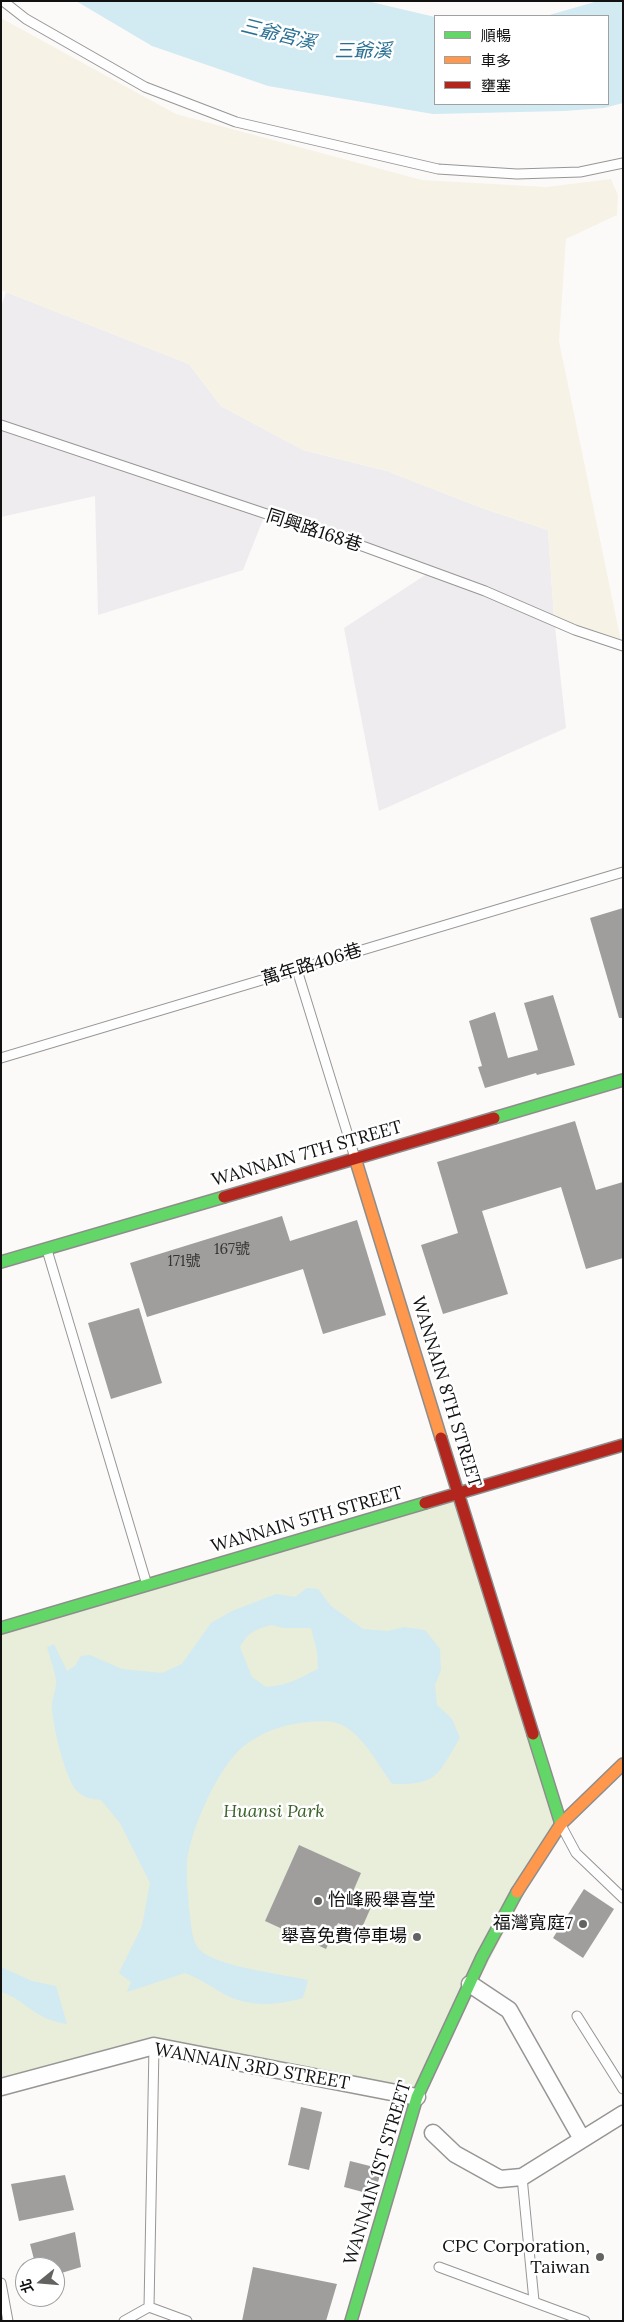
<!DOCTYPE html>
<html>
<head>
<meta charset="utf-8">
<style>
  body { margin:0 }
  #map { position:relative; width:624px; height:2322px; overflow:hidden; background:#fcfaf8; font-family:Lora,"Noto Sans TC",serif }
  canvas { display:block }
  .frame { position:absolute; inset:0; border:2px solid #111; pointer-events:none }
  .legend { position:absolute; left:434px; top:15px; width:175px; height:90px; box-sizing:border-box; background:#fff; border:1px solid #a0a0a0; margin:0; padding:6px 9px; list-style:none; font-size:15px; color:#111 }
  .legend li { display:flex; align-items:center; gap:10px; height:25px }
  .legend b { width:25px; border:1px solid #a0a0a0 }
  .north { position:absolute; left:15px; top:2257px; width:50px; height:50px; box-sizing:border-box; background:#fff; border:1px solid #a0a0a0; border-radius:50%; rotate:253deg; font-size:14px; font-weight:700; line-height:20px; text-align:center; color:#111 }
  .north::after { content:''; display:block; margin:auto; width:18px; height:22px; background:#636362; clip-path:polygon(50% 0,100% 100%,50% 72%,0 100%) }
</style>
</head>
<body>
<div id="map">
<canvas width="624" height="2322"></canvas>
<div class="frame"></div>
<ul class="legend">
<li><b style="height:6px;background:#63d668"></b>順暢</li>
<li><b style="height:6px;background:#ff974d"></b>車多</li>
<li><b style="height:6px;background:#b3261e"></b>壅塞</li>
</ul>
<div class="north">北</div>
</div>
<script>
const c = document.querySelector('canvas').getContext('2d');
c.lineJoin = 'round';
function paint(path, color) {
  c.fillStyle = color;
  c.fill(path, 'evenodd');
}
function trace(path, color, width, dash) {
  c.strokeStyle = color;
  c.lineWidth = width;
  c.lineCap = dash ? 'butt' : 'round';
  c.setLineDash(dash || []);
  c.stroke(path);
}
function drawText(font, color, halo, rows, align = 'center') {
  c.font = font + ' Lora,"Noto Sans TC",serif';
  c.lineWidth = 5;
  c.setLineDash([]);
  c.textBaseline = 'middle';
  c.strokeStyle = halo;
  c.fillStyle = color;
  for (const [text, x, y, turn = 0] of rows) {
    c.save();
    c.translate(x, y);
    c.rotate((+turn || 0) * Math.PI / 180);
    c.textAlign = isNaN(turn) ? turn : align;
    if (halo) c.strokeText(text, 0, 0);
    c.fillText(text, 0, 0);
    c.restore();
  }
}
const industrial = new Path2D(`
  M6,292L189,364L221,406L303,450L387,471L482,508L548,530L554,617L566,728L379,811L344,628L433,570L266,512L243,570L98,615L95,496L1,517V307Z`);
const farmland = new Path2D(`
  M1,18L176,114L422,180L546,187L611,179L618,195L617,215L566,239L559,341L622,646L554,617L548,530L482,508L387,471L303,450L221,406L189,364L1,290Z`);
const green = new Path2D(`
  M459,1493L561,1824L417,2097L154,2046L1,2094V1628Z`);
const water = new Path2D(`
  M76,1H367L435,17V104H608V16H546L598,1H623V103L604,108L564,111L433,114L268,86L152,46Z
  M307,1588L318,1589L331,1606L363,1629L388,1631L404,1627L425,1630L440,1649L441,1670L435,1685L437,1705L452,1719L460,1738C437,1775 439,1785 392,1784C379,1766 368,1744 350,1730C337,1719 323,1721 307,1722C285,1724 261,1732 244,1746C219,1765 189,1832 187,1864C186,1879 188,1894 189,1909C191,1920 191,1940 199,1949C215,1967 283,1974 308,1980L303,1998C280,2005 252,2007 230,1997C214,1989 201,1979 185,1973L127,1992L131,1982L119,1973L142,1926L150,1883L120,1823L101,1800C92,1799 84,1798 77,1791C65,1779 52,1723 52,1706C52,1698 57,1688 56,1680C54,1668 50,1658 47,1647L54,1644L67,1671L75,1666L81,1656L90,1655L122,1669L162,1673L182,1664L211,1623L232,1611L276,1594L295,1597ZM272,1625L283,1628H311L317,1652L318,1669C297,1679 290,1685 266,1687L252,1677L240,1647C248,1632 256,1629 272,1625Z
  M1,1967L32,1981L56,1986L67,2024C33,2019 28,2001 1,1992Z`);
const building = new Path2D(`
  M623,908V1018H619L590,918Z
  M553,995L575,1065L537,1075L536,1073L485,1088L478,1067L482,1066L469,1021L495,1012L508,1058L538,1050L524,1003Z
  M575,1121L596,1190L623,1182V1258L586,1269L561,1187L482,1211L508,1294L443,1314L421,1245L458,1233L437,1162Z
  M282,1216L290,1241L357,1220L386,1315L323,1334L303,1269L147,1317L130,1263Z
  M139,1308L162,1383L111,1399L88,1323Z
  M299,1845L361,1873L351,1896L372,1905L360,1932L338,1923L326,1949L265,1921Z
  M584,1889L614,1909L583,1958L553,1938Z
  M301,2107L322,2112L309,2170L288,2165Z
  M350,2161L382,2169L374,2195L344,2187Z
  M65,2175L74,2210L19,2221L11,2184Z
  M75,2232L81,2267L55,2275V2267H36L30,2244Z
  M253,2267L337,2284L326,2321H242Z`);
const lane = new Path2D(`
  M3,1L26,19L145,87L236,122L438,169L517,174L580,172L623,163
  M1,425L365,547L485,591L575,630L623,646
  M297,970L355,1158
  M1,1058L623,872
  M47,1250L147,1585
  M562,1827L576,1853L623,1898
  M577,2016L623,2089
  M154,2046L149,2307L187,2321
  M522,2177L534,2301
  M439,2267L585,2321
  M1,2283L8,2321
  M124,2321L149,2307`);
const street = new Path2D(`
  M470,1984L509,2010L582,2139
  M1,2087L154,2046L417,2097
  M433,2133L455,2154L500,2179L522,2177L623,2114`);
const fast = new Path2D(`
  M494,1118L623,1080
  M1,1262L224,1197
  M1,1628L425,1503
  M533,1734L561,1824
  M351,2321L417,2097L482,1957L517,1892`);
const slow = new Path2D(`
  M355,1158L441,1438
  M517,1892L561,1824L623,1764`);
const jam = new Path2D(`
  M224,1197L494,1118
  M441,1438L533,1734
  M425,1503L623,1445`);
const markers = [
  [318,1901,5,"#636362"],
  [583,1924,5,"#636362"],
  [417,1937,5,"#636362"],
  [600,2257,5,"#636362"]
];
const numberNames = [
  ["167號",232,1250],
  ["171號",184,1262]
];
const streetNames = [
  ["同興路168巷",314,531,18],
  ["萬年路406巷",312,965,-17],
  ["WANNAIN 7TH STREET",307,1154,-16],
  ["WANNAIN 8TH STREET",446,1392,73],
  ["WANNAIN 5TH STREET",307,1520,-16],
  ["WANNAIN 3RD STREET",252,2067,10],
  ["WANNAIN 1ST STREET",378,2173,-73]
];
const parkNames = [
  ["Huansi Park",274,1812]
];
const poiNames = [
  ["怡峰殿舉喜堂",328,1901,"left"],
  ["福灣寬庭7",573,1924],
  ["舉喜免費停車場",407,1937],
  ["CPC Corporation,",590,2247],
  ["Taiwan",590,2268]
];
const waterNames = [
  ["三爺宮溪",278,35,14],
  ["三爺溪",363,52]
];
paint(industrial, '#eeecee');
paint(farmland, '#f6f2e6');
paint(green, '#e8eeda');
paint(water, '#d2eaf2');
paint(building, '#a09e9c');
trace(lane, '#979695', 11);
trace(street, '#979695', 19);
trace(fast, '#8d8d8c', 14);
trace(slow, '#8d8d8c', 14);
trace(jam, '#8d8d8c', 14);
trace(lane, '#fffefe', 9);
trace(street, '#fffefe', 16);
trace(fast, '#63d668', 11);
trace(slow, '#ff974d', 11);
trace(jam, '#b3261e', 11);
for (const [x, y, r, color] of markers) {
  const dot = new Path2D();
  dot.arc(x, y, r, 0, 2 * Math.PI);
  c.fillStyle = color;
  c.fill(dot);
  trace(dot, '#fff', 2);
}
drawText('15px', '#353434', null, numberNames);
drawText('18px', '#111', '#fff', streetNames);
drawText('italic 18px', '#3b6128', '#fff', parkNames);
drawText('18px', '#111', '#fff', poiNames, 'right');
drawText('italic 19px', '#297194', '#fff', waterNames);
</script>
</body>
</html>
